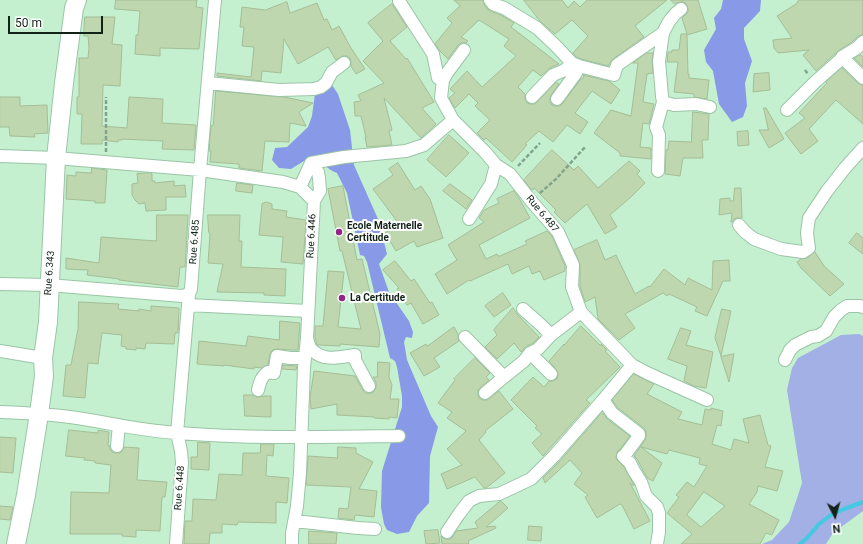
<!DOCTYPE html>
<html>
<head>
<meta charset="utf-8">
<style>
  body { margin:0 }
  #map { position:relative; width:863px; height:544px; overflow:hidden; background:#c4f0d0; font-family:Roboto,sans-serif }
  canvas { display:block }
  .north { position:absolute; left:815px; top:496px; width:40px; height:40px; -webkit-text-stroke:3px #fff; paint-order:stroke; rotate:174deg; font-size:11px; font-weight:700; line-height:16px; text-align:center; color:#122217 }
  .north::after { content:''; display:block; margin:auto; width:14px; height:18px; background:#122217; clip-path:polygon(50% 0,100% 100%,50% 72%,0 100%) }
  .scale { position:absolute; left:8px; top:16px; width:95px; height:18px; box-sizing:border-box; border:2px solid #122217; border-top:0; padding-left:5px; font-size:12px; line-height:14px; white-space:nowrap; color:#122217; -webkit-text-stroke:3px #fff; paint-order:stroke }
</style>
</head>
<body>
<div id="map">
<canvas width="863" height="544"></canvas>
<div class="north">N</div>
<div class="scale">50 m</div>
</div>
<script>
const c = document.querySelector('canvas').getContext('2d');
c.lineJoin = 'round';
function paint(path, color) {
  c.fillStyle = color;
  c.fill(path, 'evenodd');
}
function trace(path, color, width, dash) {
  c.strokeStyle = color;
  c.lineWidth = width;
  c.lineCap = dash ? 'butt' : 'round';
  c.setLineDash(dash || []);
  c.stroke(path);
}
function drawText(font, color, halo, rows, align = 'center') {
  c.font = font + ' Roboto,sans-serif';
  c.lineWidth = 4;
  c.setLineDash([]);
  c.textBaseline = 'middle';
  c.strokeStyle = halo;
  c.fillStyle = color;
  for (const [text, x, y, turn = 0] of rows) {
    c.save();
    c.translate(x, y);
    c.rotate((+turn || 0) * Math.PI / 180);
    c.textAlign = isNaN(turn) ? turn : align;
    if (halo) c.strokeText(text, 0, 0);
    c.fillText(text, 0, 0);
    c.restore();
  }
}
const green = new Path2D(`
  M859,334L863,336V511L833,533L826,544H762L772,540L789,522L802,483L787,390L792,368L798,358L841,335Z`);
const forest = new Path2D(`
  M723,0H761L760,11L744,28V39L752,61L745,83L747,106L743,117L732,122L719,104L713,71L706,62L704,50L716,29L714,18L721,9Z
  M332,85L338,94L350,130L354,165L378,219L387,254L379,264L389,292L409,321L413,332L412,338L406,337L404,342L407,360L431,416L438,427L430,456L429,503L417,516L409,532L397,534L387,530L384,524L381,507L382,471L402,407V396L397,367L395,361L390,358L367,262L364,256L360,255L347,193L337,173C327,170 322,161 312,156L291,169L279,168L272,160L275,148L287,147L308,127L312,116L316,86Z`);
const stream = new Path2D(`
  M800,544L807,538L819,524L831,515L844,509L863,502`);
const building = new Path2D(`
  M116,0H197L196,7L203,8L199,49L160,48V56L135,54L136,35H138L140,11L115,9Z
  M454,0H483L484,4L487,9L490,11L501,15L514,23L511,27L559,64L550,68L541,76L533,70L518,87L525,94V99L527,103L530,104H534L537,102L556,82L559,84L551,95L550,99V102L552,105L556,106H560L563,103L580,80L584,77L583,75L609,81L620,90L611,104L592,91L575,113L588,122L580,134L567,125L553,142L539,131L525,144L527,145L512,162L486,138L484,140L477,133L490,120L475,106L478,103L469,94L455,108L449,98L455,93L450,89L467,71L482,87L516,56L504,46L509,39L479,20L461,37L468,41L466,43H461L458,45L448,59L440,51L435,44L452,23L447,18L460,6Z
  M524,0H562L568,8L574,1L580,7L587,0H667L635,26L644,37L613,59L608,66L581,59L576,57L573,53L588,36L572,20L555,34L540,21Z
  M671,0H698L707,29L687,35L688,74H689V78L709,80L707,99L694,97V94L674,92L678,62H667L668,52H672V50H679L681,34H687L682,18L688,12V9L687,5L684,2H680L675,4Z
  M799,0H863V35L858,36L852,42L838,51L816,71L803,55L809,50L778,53L774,48L773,40L792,38L777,16L796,4Z
  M287,2L290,13L317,3L324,20L327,19L332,30L339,26L351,48L365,69L356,74L351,66V62L350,58L347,56H343L336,60L328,47L298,64L284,39L281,73L262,71L261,81L217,76V73L251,77L254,47L242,46L244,27H240L242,7L265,10Z
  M392,4L407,27L390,41L406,59L407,58L434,102L422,108L436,124L421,138L384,98L392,130L389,131L392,145L367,147L365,137H366L361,116H355L354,102L361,101L358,95L384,83L363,61L383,41L368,23Z
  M85,17H115L112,44L122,45L120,86L103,85L102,126L127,128L129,97L163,99L162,123L196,125L194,150L162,149L163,141L122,139V140H118V142L102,140V144H81L82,114H77V97H79V58H88L89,48L88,36H84Z
  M647,53H653L652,61L653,73L647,74L643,102L654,104L649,124L643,123L640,147L651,148V159L620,156V153L594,133L611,110L631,116L638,63H633Z
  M861,55L863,57V67L854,58Z
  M842,68L858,83L863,85V124L836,100L809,129L818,141L801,154L785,133L805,118L799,113L824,86L827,83L826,82Z
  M769,73L770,90L753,92L754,74Z
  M216,91L284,97L313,103L299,112L306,126L290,123L289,142L265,141L262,171L239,168V164L210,162L211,151H209L211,126L213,125Z
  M0,97H20V106L47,105L48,133L34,134L35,137L10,136L9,127H0Z
  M764,108H766L784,139L769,148L759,130H768Z
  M693,112L709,114L708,140H702L703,158H683L680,176L665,174L666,150H668L669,141L691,142Z
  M748,131L749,145L738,146L737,132Z
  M449,135L469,153L446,177L427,160Z
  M552,150L574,170L578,166L598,188L629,161L640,171L637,174L645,183L631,197L610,215L617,227L605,234L587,204L565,223L554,212L556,210L534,188L533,190L530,188L524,180Z
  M398,163L415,190L421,186L430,199L443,238L417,247L414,241L396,251L385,233L399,224L373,189L393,175L389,169Z
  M92,168L107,170L105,203H95V201L66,199L67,175L76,176V172L91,173Z
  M151,173L152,174V181H155V183L174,181V186L185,185L186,197H166V210L146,211L145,203L139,204L135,200L132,195V184L138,183L137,174Z
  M237,183L253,185L252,193L236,191Z
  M450,184L472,200L466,209L443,191Z
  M343,186L357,260L362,259L380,334L379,347L340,344V346L317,345L315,337V326H323L328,271L344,272L338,327L361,329L342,251H340L328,189Z
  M735,188H741L742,218H737L734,219L732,222H731L732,213L719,215L720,199L730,198V201H733Z
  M514,191L519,198L530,218L479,245L486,259L497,254L498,256H500L527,244L525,241L547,231L552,236L565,266V271L544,280L540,271L532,274L529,266L512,274L508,264L470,281L469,280L447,294L435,274L457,260L448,245L484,222L479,218L484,210L499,203L497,199Z
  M267,202L272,204V209L287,211L286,217L306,220L303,264L281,262L283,237L259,235L262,204Z
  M157,215H188L185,267H180L178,287L119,280V279L87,275L88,270L66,269V258L99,263L101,237L156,241Z
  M208,215H240L239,241H242L241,267L286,269L285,296L264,295V293L217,292L223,264L208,263L210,234L209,233Z
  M857,233L863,238V254L849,243Z
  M597,240L605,260L616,255L635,294L649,286L650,287L664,269L685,285L688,278L712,290L713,261L729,260L730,281H723L707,316L695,311L697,307L669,294L667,296L663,293L625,314L635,328L619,340L598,319L595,297L585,302L580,286V265L574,250Z
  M815,252L824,266L844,284L830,296L801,268L797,262L801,259L807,258Z
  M395,261L411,281L414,279L430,303L432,302L439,315L423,324L411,303L407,305L397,289L399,288L383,270Z
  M503,293L511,305L494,317L485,306Z
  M79,302L119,304L118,309L139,311V309L151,311V306L179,308L178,333H175L174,344L146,343L145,349L136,348V350L126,349V347L121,346L122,335L102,333L98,364L88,363L85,398L63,396L66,365H71L78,329Z
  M513,308L518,315L539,337L533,343L525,347L521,352L514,343L497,359L485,347L497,335L494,330Z
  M722,309L731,311L721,356L715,338Z
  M280,321L300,323L298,350H291L278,349H274L271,352L270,354L268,365L262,368L254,367V369L224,365V366L197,364L199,341L246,346L248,336L279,340Z
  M581,326L601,346V344L607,350L605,351L620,367L586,400L590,403L543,456L532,443L542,434L535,428L537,426L511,400L533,377L544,387L549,381H553L557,379L558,376V372L549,361L564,344V345Z
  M454,327L458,334V338L459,341L434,358L440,367L424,376L410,353L426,344L427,346Z
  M681,328L691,331L686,345L713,352L706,388L694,386L684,381L687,366L668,359Z
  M734,354L729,382L721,357Z
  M475,358L490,373L486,377L489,380L478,390V394L479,398L483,400H487L499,391L513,409L485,431L486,432L479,440L505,473L486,488H484L475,477L447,489L441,474L462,465L447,449L466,431L447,418L452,412L438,403L455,380L454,379Z
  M378,362L390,363L389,377L392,385L390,399H399L397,418L389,417V419L374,418V417L337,415V404L311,409L310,398L314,371L355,376L363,390L365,393H372L375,390L376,387V382L373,377H377Z
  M283,365L297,366L296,370L282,369Z
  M634,374L654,384L647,394L682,412L678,419L702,425L705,409L711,410V408L723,411L721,426L717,425L712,444L731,450L734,439L749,443L743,419L760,415L768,445L771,446L765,467L783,471L777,491L758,486L757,492L749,504L779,520L772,535L766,533L760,544H681L692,534L667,513L679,497L676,495L687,482L694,487L707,466L699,464L700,458L669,450L667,454L641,447L662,463L653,481L647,478L637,459L634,456L645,440L646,436V431L644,428L618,408L612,400ZM704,492L725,506L701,527L687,515Z
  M244,395H253L257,397H260L263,396H271V417L245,416Z
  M602,413L604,414L607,419L630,436L620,449L617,452L616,458L618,461L624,467L634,485V486L630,483L650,521L634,529L622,505L620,504L597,518L585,497L588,495L574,484L582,473L570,460L545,483L543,478L560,461Z
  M69,430L98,433V430L109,432L108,446H110V449L112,452L116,453H120L123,450L124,447L139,448L137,480L167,482L165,497H162L160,531L136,530V537L122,536V534H70L71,492L109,493L111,465L95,463V461L84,460L85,458L66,456Z
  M0,437L16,438L13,473L0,472Z
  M198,442L210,443L209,470L191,469V457H197Z
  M261,444H274L273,456L267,455L266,476L289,478L287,503L276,502V523L238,522L237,525L222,524V533H210L209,544H184L185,521H192L193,499L216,500L219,474L242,475L243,453H260Z
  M338,447L356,448V453L373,462L359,489L377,491L374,517L355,515L354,520L338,518L339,508L348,509L351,487L306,485L308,456L337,458Z
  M501,501L508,508L486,527L495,526L496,528L468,541L469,544H442L441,536L443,538L447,539H451L456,531L478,528L475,522L499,502Z
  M0,506L13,507L10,520L0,519Z
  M529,526L542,527L541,541L528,540Z
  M438,530L440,543L426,544L424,531Z
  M309,531L337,533L336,544H309Z`);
const path = new Path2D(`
  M805,70L808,74
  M106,152V97
  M518,166L540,143
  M540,193L556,179L586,146`);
const street = new Path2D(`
  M490,0L493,4L504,8L537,28L556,46L572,63L579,66L614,75L617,65L663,33L659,61L662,96L663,102L656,127L659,135L658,171
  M399,1L433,54L438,78L443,80L441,98L453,120L485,152L496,165L510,174L532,202L558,232L573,265L572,287L581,312L632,365L647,373L707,400
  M663,33C668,23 672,15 681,9
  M842,57L863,78
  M443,80L447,73L464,50
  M208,83L279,90L314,89L321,87L326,83L332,72L344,63
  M532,97L553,75L565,70L572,63
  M557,99L576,73L579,66
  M663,102L674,105L696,104L710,107
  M787,110L815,82L840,60L842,57L857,48L863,42
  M0,156L56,158L200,170L283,182L300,187L314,201L307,338L304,367L300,473L297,506L292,533V544
  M311,163L315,169L318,172L319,178L320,191L314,201
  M300,187L311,163L344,157L406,151L424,145L453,120
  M469,219L491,184L496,165
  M739,225L745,232L754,239L781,249L803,252L809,248L807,233L809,218L827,191L845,168L863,148
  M0,284L49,285L182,296L189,294L191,289L200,170L215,0
  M188,305L308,311
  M523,309L541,325L551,335
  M465,337L504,377L524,361L530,353L538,349L551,335L581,312
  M307,338C308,342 309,347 312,350C324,362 340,357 355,355V360L369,386
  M0,351L43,358
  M530,353L551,374
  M785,360L790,350L795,345L811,337L818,336L826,331L834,317L841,310L847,306H860L863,307
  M258,390C260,382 261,377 268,372L274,373L277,356L290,358H305
  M485,393L504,377
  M603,400L612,413L639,434V436L625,455L623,456L630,463L634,471L641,482L646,496L657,507L659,513V532L657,544
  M0,412C23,413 47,414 70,417C106,422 141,431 178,433C251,439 326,437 399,436
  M117,446L119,425
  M295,521L358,528L375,529
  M447,532L459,514L469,501L479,496L499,494L531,479L554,456L603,400L632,365
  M176,544L182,463L181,451L177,433L189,294`);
const secondary = new Path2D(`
  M16,544L26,495L39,414L44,376L43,358L48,322L56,158L64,83L74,8L77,0`);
const markers = [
  [339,232,4,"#932586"],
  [342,298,4,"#932586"]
];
const streetNames = [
  ["Rue 6.487",542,214,50],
  ["Rue 6.446",312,236,-87],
  ["Rue 6.485",195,242,-86],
  ["Rue 6.343",50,273,-86],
  ["Rue 6.448",180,488,-86]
];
const poiNames = [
  ["Ecole Maternelle",347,226],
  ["Certitude",347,238],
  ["La Certitude",350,298]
];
paint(green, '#a2b0e5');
paint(forest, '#8899e8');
trace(stream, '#44c9e3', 4);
paint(building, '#bed7ae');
trace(building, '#a4bd95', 1);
trace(street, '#9ac5a6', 14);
trace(secondary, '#9ac5a6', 20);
trace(path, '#82a48c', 2.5, [4, 2]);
trace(street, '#fff', 12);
trace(secondary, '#fff', 18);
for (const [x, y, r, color] of markers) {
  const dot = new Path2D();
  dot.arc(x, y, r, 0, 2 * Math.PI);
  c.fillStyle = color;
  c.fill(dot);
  trace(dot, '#fff', 1.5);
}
drawText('10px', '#122217', '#fff', streetNames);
drawText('bold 10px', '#122217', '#fff', poiNames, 'left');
</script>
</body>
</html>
